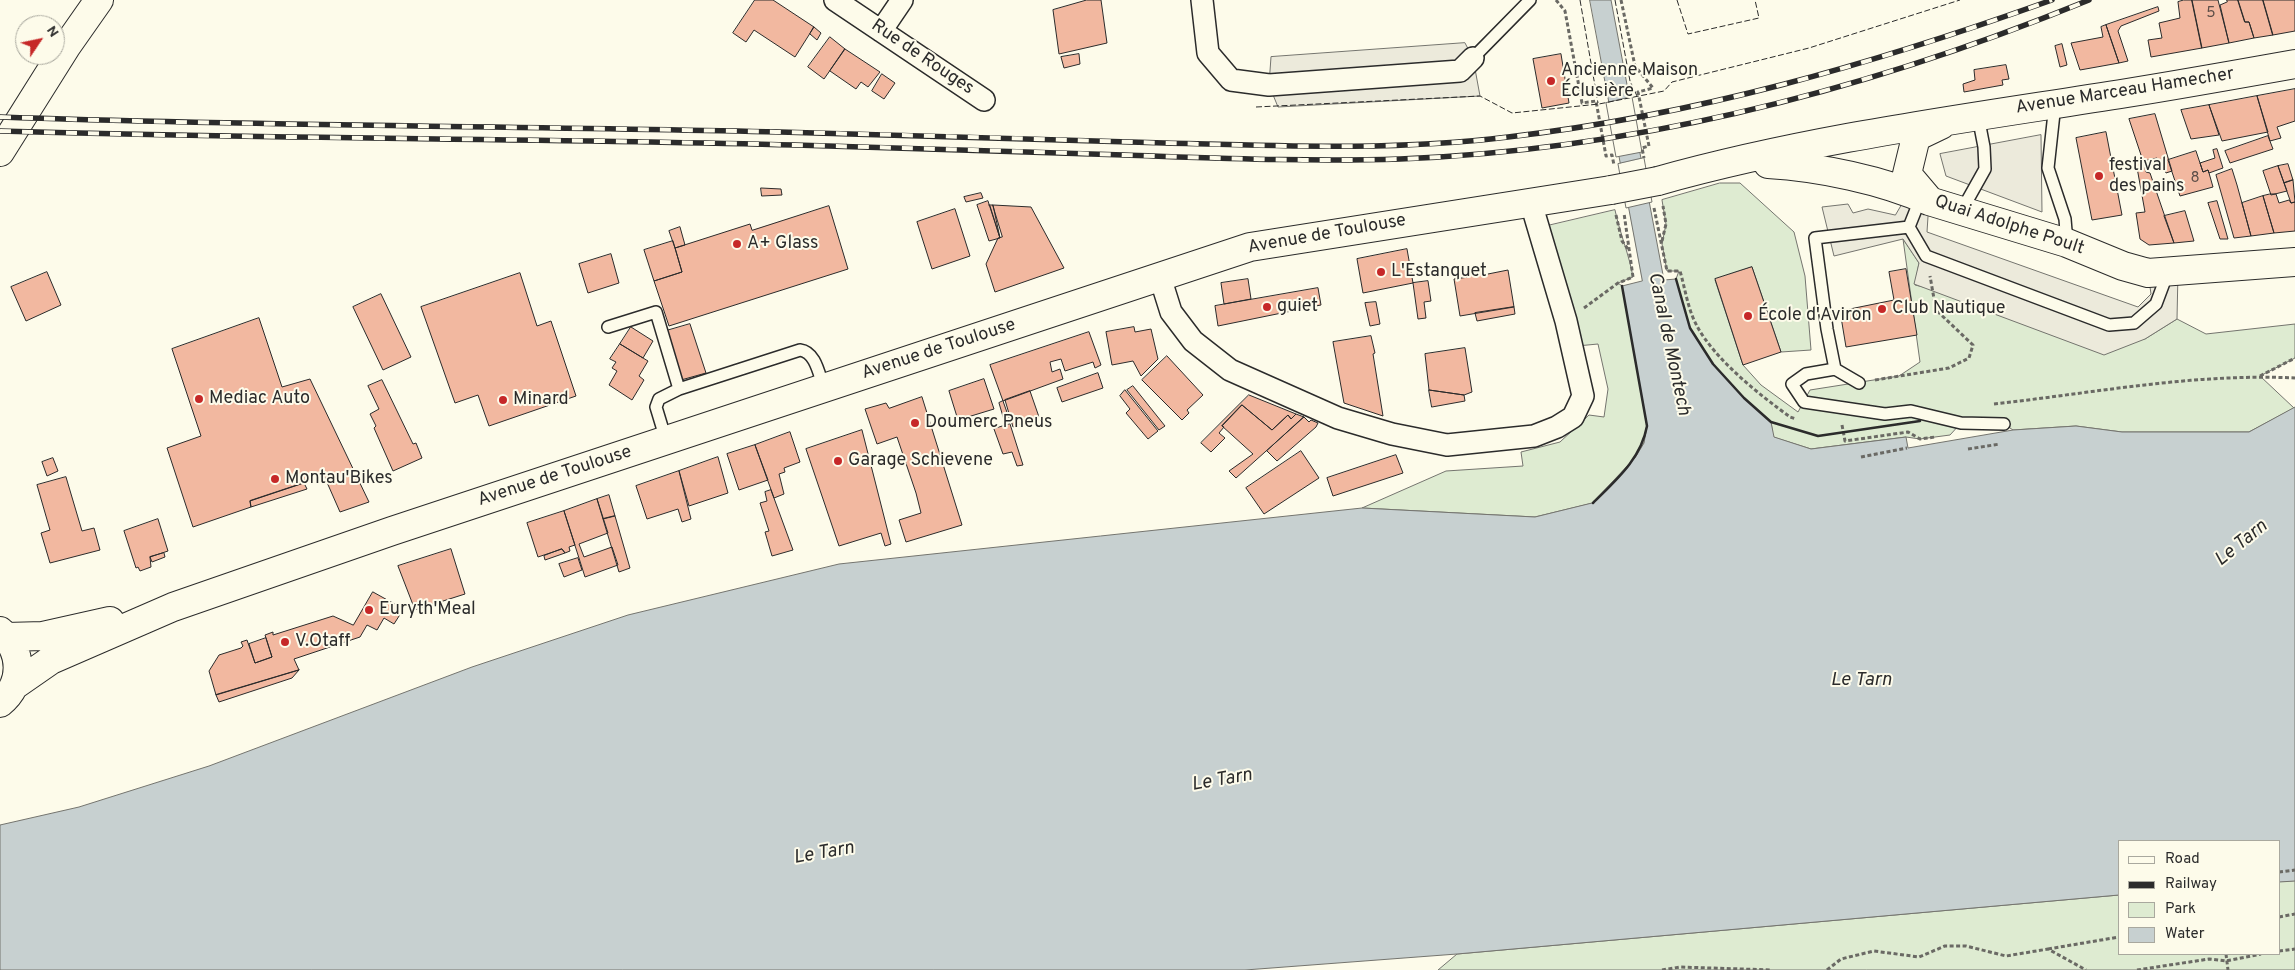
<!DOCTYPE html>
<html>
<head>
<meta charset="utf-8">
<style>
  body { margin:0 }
  #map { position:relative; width:2295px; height:970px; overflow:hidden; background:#fdfbea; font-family:Overpass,sans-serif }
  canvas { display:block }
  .legend { position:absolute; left:2118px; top:840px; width:162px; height:115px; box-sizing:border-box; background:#fdfbea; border:1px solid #a9a89e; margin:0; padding:6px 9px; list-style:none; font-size:15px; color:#2b2b2b }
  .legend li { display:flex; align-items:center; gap:10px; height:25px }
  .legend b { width:25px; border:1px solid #a9a89e }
  .north { position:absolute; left:15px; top:15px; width:50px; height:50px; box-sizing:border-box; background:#fdfbea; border:1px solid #a9a89e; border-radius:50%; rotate:56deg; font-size:14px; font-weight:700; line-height:20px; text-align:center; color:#2b2b2b }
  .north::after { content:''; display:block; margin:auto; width:18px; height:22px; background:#c62828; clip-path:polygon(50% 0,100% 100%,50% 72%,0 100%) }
</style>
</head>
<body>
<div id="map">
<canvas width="2295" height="970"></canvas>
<ul class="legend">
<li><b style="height:6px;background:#fdfbea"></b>Road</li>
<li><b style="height:6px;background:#2b2b2b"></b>Railway</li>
<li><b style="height:14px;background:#deebd1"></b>Park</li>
<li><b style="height:14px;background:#c7d0d0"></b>Water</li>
</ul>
<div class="north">N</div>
</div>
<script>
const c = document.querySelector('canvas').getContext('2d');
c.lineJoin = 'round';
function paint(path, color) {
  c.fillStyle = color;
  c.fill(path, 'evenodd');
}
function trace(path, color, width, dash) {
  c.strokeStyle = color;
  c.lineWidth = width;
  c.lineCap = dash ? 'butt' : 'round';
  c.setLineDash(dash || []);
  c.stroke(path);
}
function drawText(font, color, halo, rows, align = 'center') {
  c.font = font + ' Overpass,sans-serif';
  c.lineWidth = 4;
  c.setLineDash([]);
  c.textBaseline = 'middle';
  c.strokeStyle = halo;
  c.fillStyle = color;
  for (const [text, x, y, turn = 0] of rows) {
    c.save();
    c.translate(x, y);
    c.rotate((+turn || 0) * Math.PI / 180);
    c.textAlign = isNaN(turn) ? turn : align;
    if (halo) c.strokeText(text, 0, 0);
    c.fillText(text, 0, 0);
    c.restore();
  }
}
const green = new Path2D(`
  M1720,183H1740L1794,232L1805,276L1811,350L1781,352L1752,267L1715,280L1743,365L1761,385L1798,412L1810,390L1899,376L1920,362L1903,239L1919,263L1915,285L2145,339L2177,319L2206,334L2295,324V358L2260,376L2294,408L2249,432H2122L2076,426L2013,430L2004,424L1961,423L1950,435L1920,439L1906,437L1811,449L1773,437L1771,422L1744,398L1713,364L1690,328L1676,279L1679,271H1667L1662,244L1666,224L1662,200Z
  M1615,210C1620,234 1629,254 1633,277L1618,283L1622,286L1647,426L1644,443L1635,458L1593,503L1535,517L1362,508L1446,471L1523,466L1521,452L1560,442L1589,415L1604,417L1608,389L1598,344L1577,346L1547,226Z
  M2295,881V970H1438L1457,954L2119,895V954H2279V882Z`);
const parking = new Path2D(`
  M1465,43L1473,58L1480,96L1278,107L1269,85L1271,57Z
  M2041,135L2042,212L1946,176L1940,154Z
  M1910,191L1929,201L1927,232L2138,307L2151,294L2148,273L2178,272L2177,319L2145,339L2104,355L1914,284L1919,263L1903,239L1834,256L1822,207L1848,204L1853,213L1868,209L1895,215Z`);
const water = new Path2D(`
  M1590,0H1611L1664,280L1676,279L1690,328L1713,364L1744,398L1771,422L1774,437L1811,449L1906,437L1908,448L2013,430L2076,426L2122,432H2249L2295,407V881L2279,882V841H2119V895L1457,954L1245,970H0V825L79,807L209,766L472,667L628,615L839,564L1362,508L1535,517L1592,503L1635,458L1644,443L1647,426L1622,286L1642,281Z`);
const pier = new Path2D(`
  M1632,97L1642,152L1616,157L1606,103Z
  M1644,158L1652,202L1626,208L1618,164Z`);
const building = new Path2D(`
  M755,0H773L814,27L795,57L754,30L746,42L733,33Z
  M1087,0H1101L1107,43L1059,54L1053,10Z
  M2184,0H2192L2202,48L2151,57L2148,40L2162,38L2159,23L2180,18L2178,2Z
  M2192,0H2218L2229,43L2202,48Z
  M2227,0H2238L2245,22H2249L2254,38L2229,43L2220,5L2227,2Z
  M2238,0H2263L2273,35L2254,38L2249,22H2245Z
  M2263,0H2295V31L2273,35Z
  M2158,7L2159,11L2121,26L2118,31L2128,61L2119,63L2106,25Z
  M2106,25L2119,63L2080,70L2071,43L2103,37L2101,27Z
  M814,27L821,33L817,40L810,34Z
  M830,37L845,49L824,79L808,67Z
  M2062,44L2067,65L2060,67L2055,46Z
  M845,49L880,72L868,87L861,82L856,89L830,71Z
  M1079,54L1080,64L1064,68L1061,57Z
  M1561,54L1569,103L1542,108L1533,59Z
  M2006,65L2009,79L2002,80L2003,85L1964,92L1963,84L1975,80L1974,70Z
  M882,74L895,83L884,99L872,91Z
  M2295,89V121L2277,127L2281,138L2270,141L2257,96Z
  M2257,96L2268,132L2222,141L2209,105Z
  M2209,105L2219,135L2191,139L2181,110Z
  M2155,114L2172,171L2166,173L2165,170H2161L2157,158L2143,161L2129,119Z
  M2106,132L2122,215L2092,220L2076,138Z
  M2268,136L2273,149L2230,163L2225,151Z
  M2217,149L2223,168L2209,173L2208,170L2203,172L2200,163L2215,158L2213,150Z
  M2196,151L2203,172L2208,170L2209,173L2213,187L2180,196L2168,160Z
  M2143,161L2146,172L2150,173L2174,243L2149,245L2140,239L2136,213L2145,212L2136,162Z
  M2288,164L2293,180L2284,183L2278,166Z
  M2278,166L2287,191L2271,195L2263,171Z
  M2232,169L2237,185L2251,236L2234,238L2216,175Z
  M2293,180L2295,202L2291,203L2284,183Z
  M761,188L781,189L782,195L762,196Z
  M981,193L983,198L966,202L964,197Z
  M2270,194H2276L2279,203L2289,200L2291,203L2295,202V231L2274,233L2263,196Z
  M2263,196L2274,233L2251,236L2242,203Z
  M988,201L1000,238L989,241L977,205Z
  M2217,201L2228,239H2220L2208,203Z
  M989,205H993L1000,238L990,206Z
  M993,205L1031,207L1064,268L995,292L986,264L998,238L1002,237Z
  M829,206L848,269L669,326L654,281L682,272L675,248L750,224L752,230Z
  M955,209L970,256L932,269L917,222Z
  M2185,211L2194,241L2174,243L2164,216Z
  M680,227L685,245L675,248L669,231Z
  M673,241L682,272L654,281L644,250Z
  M1407,249L1413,283L1363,293L1357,259Z
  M611,254L619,283L588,293L579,264Z
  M1752,267L1781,352L1743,365L1715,279Z
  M1481,268L1483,275L1508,270L1514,307L1460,316L1454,279L1469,277L1473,270Z
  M1906,269L1917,335L1846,347L1840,311L1894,300L1889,272Z
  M47,272L61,305L26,321L11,287Z
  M520,273L537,326L551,321L576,396L489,426L478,395L455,403L421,307Z
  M1248,279L1251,299L1224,304L1221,283Z
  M1428,281L1431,301L1424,302L1426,318L1418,319L1413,283Z
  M1318,288L1321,305L1218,326L1215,306Z
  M381,294L411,357L383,370L353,307Z
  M1376,302L1380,324L1370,326L1365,303Z
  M1514,307L1515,314L1477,321L1475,313Z
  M259,318L282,387L310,379L369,502L340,512L322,471L304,480V483L250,501L251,507L193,527L167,448L201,436L172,349Z
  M690,324L706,373L681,380L666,331Z
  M631,327L653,341L643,358L620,344Z
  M1134,327L1135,332L1151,329L1158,359L1141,376L1133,361L1112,365L1106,332Z
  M1089,332L1101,365L1095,368L1093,362L1065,371L1061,359L1050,362L1052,372L1060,369L1063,379L1003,401L990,365Z
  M1371,336L1375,353L1373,354L1383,416L1344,403L1333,342Z
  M620,344L648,361L639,376L644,380L632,400L609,385L617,371L612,368L616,362L610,359Z
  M1465,348L1472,392L1464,395L1429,390L1425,354Z
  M1167,356L1203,395L1187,410L1189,413L1182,420L1142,380Z
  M1098,373L1103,388L1062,402L1057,388Z
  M984,379L994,409L958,420L949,391Z
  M382,380L413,444L416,443L422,458L393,471L374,428L376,426L370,414L379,409L368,386Z
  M1133,386L1165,426L1159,430L1127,390Z
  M1125,390L1158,431L1148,439L1126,413L1130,409L1120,396Z
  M1429,390L1464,395L1465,401L1432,407Z
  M1030,391L1039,417L1013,427L1005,400Z
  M1249,395L1296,414L1291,419L1288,415L1272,430L1242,405L1222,426L1224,427L1219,433L1225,438L1211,452L1201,443Z
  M922,397L962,525L906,542L899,520L921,513L916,493L897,437L877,444L865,409L886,403L889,408Z
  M1003,401L1009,418L1004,420L999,403Z
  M1242,405L1272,430L1288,415L1291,419L1296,414L1304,417L1236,478L1229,471L1253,454L1222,426Z
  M1304,417L1309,422L1311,420L1318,423L1316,427L1277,461L1267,451Z
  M1010,424L1023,465L1017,466L1012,452L1003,454L994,429Z
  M862,430L891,544L885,546L881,533L839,546L806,449Z
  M790,432L800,462L784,468L785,472L779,474L784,494L774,498L755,445Z
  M755,445L768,480L739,490L727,454Z
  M1301,451L1319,478L1264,514L1246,488Z
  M1396,455L1403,473L1333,496L1327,478Z
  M718,457L728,493L689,506L679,471Z
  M53,458L58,471L47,476L42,462Z
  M679,471L691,519L682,522L678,509L647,519L636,486Z
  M66,477L82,531L94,528L100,550L50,563L41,533L50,530L37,485Z
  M304,483L307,489L251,507L250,501Z
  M771,490L793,550L772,556L765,532L769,531L760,503L767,501L765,492Z
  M609,495L615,516L603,519L597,499Z
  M597,499L608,533L579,544L584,557L612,547L618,565L585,577L564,511Z
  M564,511L575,545L569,547L570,551L565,553L562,549L538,557L527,523Z
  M615,516L630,568L619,572L603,519Z
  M158,519L168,551L150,557L151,567L140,571L138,567L136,568L124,531Z
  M451,549L465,594L415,610L398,566Z
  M562,549L565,553L545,560L544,556Z
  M164,553L165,557L152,562L150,557Z
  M578,558L582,570L564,577L559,564Z
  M373,592L400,607L398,611L401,613L394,624L384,618L377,630L367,625L360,637L294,659L299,670L216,695L209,671L219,655L241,648L243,646L241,642L247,640L255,663L272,657L265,635L273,632V635L333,616L353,625Z
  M266,638L272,657L255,663L249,644Z
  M299,670L292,678L219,702L216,695Z`);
const path = new Path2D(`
  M1556,0L1565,11L1582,103L1596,101L1606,156L1612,155L1614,165
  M1621,0L1635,66L1653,88L1638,92L1649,146L1642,148L1644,158
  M1654,208L1667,271H1680C1685,288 1688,310 1697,326C1715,360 1760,395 1790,417L1796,419
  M1616,215L1622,241L1628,249
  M1662,241L1666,224L1663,206
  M1584,308L1618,283L1633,277L1624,213
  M2260,376L2295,358
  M1875,380L1949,368L1969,358L1973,345L1936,310L1930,276
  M1994,404C2094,393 2194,373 2295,378
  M1842,425L1845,441L1908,432L1920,439L1935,437
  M1968,449L2000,444
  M1861,457L1907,448
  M2279,872L2295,870
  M2279,917L2295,914
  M2048,949L2119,937
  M2279,951L2295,949
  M2226,954L2228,970
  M1662,970L1680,967L1772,970
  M1827,970L1841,959L1874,951L1919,957L1945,946H1966L2006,956L2048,949L2086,970
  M2137,970L2209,959L2226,961L2261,954`);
const lane = new Path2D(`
  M1473,58L1530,0
  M2055,104L2048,168L2065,219L2067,243
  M1962,210L1985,169L1984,147L1978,116
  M1909,227L1926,256L2109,325L2134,323L2156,304L2168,272
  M608,327L656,312L679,389
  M1835,369L1827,329L1815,238L1909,227L1921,197
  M1859,383L1835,369L1806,374L1792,384L1804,402L1885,414L1911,411L1961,423L2004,424
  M666,440L656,407L659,399L679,389L800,350C816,352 819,375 824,388`);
const street = new Path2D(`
  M835,0L984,100
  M1202,0L1208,53L1231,80L1269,85L1460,71L1473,58
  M881,31L902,0
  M1160,277L1171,312L1193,341L1230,370L1338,418L1392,434L1447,445L1534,436L1557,427L1573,417L1583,396L1566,321L1531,203`);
const primary = new Path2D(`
  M0,152L66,47L99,0
  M1768,164C1819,167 1883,180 1929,201L2067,243L2123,266L2148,273L2295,262
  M1658,181C1811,138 1970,118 2127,93C2183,84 2239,74 2295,64
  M1929,200L1907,174L1916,137L1941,125
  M0,631C23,651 24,684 0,703
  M6,637L43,636L110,621
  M15,685L51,660L173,607L392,531L1250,247L1611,190`);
const rail = new Path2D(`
  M0,117C260,126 520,126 780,132C909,135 1037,139 1165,143C1279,146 1395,151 1508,137C1697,115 1873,64 2052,0
  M0,131C265,139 530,138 795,145C905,148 1015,151 1124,155C1216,158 1308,162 1400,159C1636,150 1871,89 2089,0`);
const primaryBridge = new Path2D(`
  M1611,190L1658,181`);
const fence = new Path2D(`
  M1580,0L1598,103
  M1615,0L1630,81L1637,96
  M1677,0L1688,34L1759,18L1755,0
  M1256,107L1480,96L1512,113L1599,104L1664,91L1672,82L1809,48L1960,0`);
const wall = new Path2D(`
  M1676,279L1690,328L1713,364L1744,398L1771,422L1818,436L1920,421
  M1593,503C1616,480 1641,459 1647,426L1622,286`);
const markers = [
  [1551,81,5,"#c62828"],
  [2099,176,5,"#c62828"],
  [737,244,5,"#c62828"],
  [1381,272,5,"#c62828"],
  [1267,307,5,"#c62828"],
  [1882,309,5,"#c62828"],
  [1748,316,5,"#c62828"],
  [199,399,5,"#c62828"],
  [503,400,5,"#c62828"],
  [915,423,5,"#c62828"],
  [838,461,5,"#c62828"],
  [275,479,5,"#c62828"],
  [369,610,5,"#c62828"],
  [285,642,5,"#c62828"]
];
const numberNames = [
  ["5",2211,14],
  ["8",2195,179]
];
const streetNames = [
  ["Rue de Rouges",922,58,34],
  ["Avenue Marceau Hamecher",2125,92,-9],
  ["Quai Adolphe Poult",2009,226,18],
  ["Avenue de Toulouse",1327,235,-10],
  ["Avenue de Toulouse",939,350,-18],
  ["Avenue de Toulouse",555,477,-18]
];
const poiNames = [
  ["Ancienne Maison",1561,71],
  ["Éclusière",1561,92],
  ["festival",2109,166],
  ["des pains",2109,187],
  ["A+ Glass",747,244],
  ["L'Estanquet",1391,272],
  ["guiet",1277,307],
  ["Club Nautique",1892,309],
  ["École d'Aviron",1758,316],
  ["Mediac Auto",209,399],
  ["Minard",513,400],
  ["Doumerc Pneus",925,423],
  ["Garage Schievene",848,461],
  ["Montau'Bikes",285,479],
  ["Euryth'Meal",379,610],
  ["V.Otaff",295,642]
];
const waterNames = [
  ["Canal de Montech",1668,344,78],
  ["Le Tarn",2242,544,-39],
  ["Le Tarn",1861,681],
  ["Le Tarn",1222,781,-10],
  ["Le Tarn",824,854,-10]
];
paint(green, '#deebd1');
trace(green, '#74746e', 1);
paint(parking, '#eceadb');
trace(parking, '#74746e', 1);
paint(water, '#c7d0d0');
trace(water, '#74746e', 1);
paint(pier, '#fdfbea');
trace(pier, '#74746e', 1);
paint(building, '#f2b8a0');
trace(building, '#2b2b2b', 1);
trace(lane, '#2b2b2b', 14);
trace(street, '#2b2b2b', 24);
trace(primary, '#2b2b2b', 30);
trace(path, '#6a6964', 3, [4, 2.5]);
trace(lane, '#fdfbea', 11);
trace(street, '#fdfbea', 21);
trace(primary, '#fdfbea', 28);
trace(rail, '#2b2b2b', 5.5);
trace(rail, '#fdfbea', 4, [11]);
trace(primaryBridge, '#2b2b2b', 30, []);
trace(primaryBridge, '#fdfbea', 28);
trace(fence, '#2b2b2b', 1, [6, 2.5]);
trace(wall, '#2b2b2b', 2.5);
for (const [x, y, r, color] of markers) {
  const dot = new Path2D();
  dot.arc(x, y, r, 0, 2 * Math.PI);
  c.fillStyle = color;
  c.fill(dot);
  trace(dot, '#fdfbea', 2);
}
drawText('15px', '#5d4e48', null, numberNames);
drawText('18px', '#2b2b2b', '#fdfbea', streetNames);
drawText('18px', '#2b2b2b', '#fdfbea', poiNames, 'left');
drawText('italic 19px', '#2b2b2b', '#fdfbea', waterNames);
</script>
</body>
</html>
